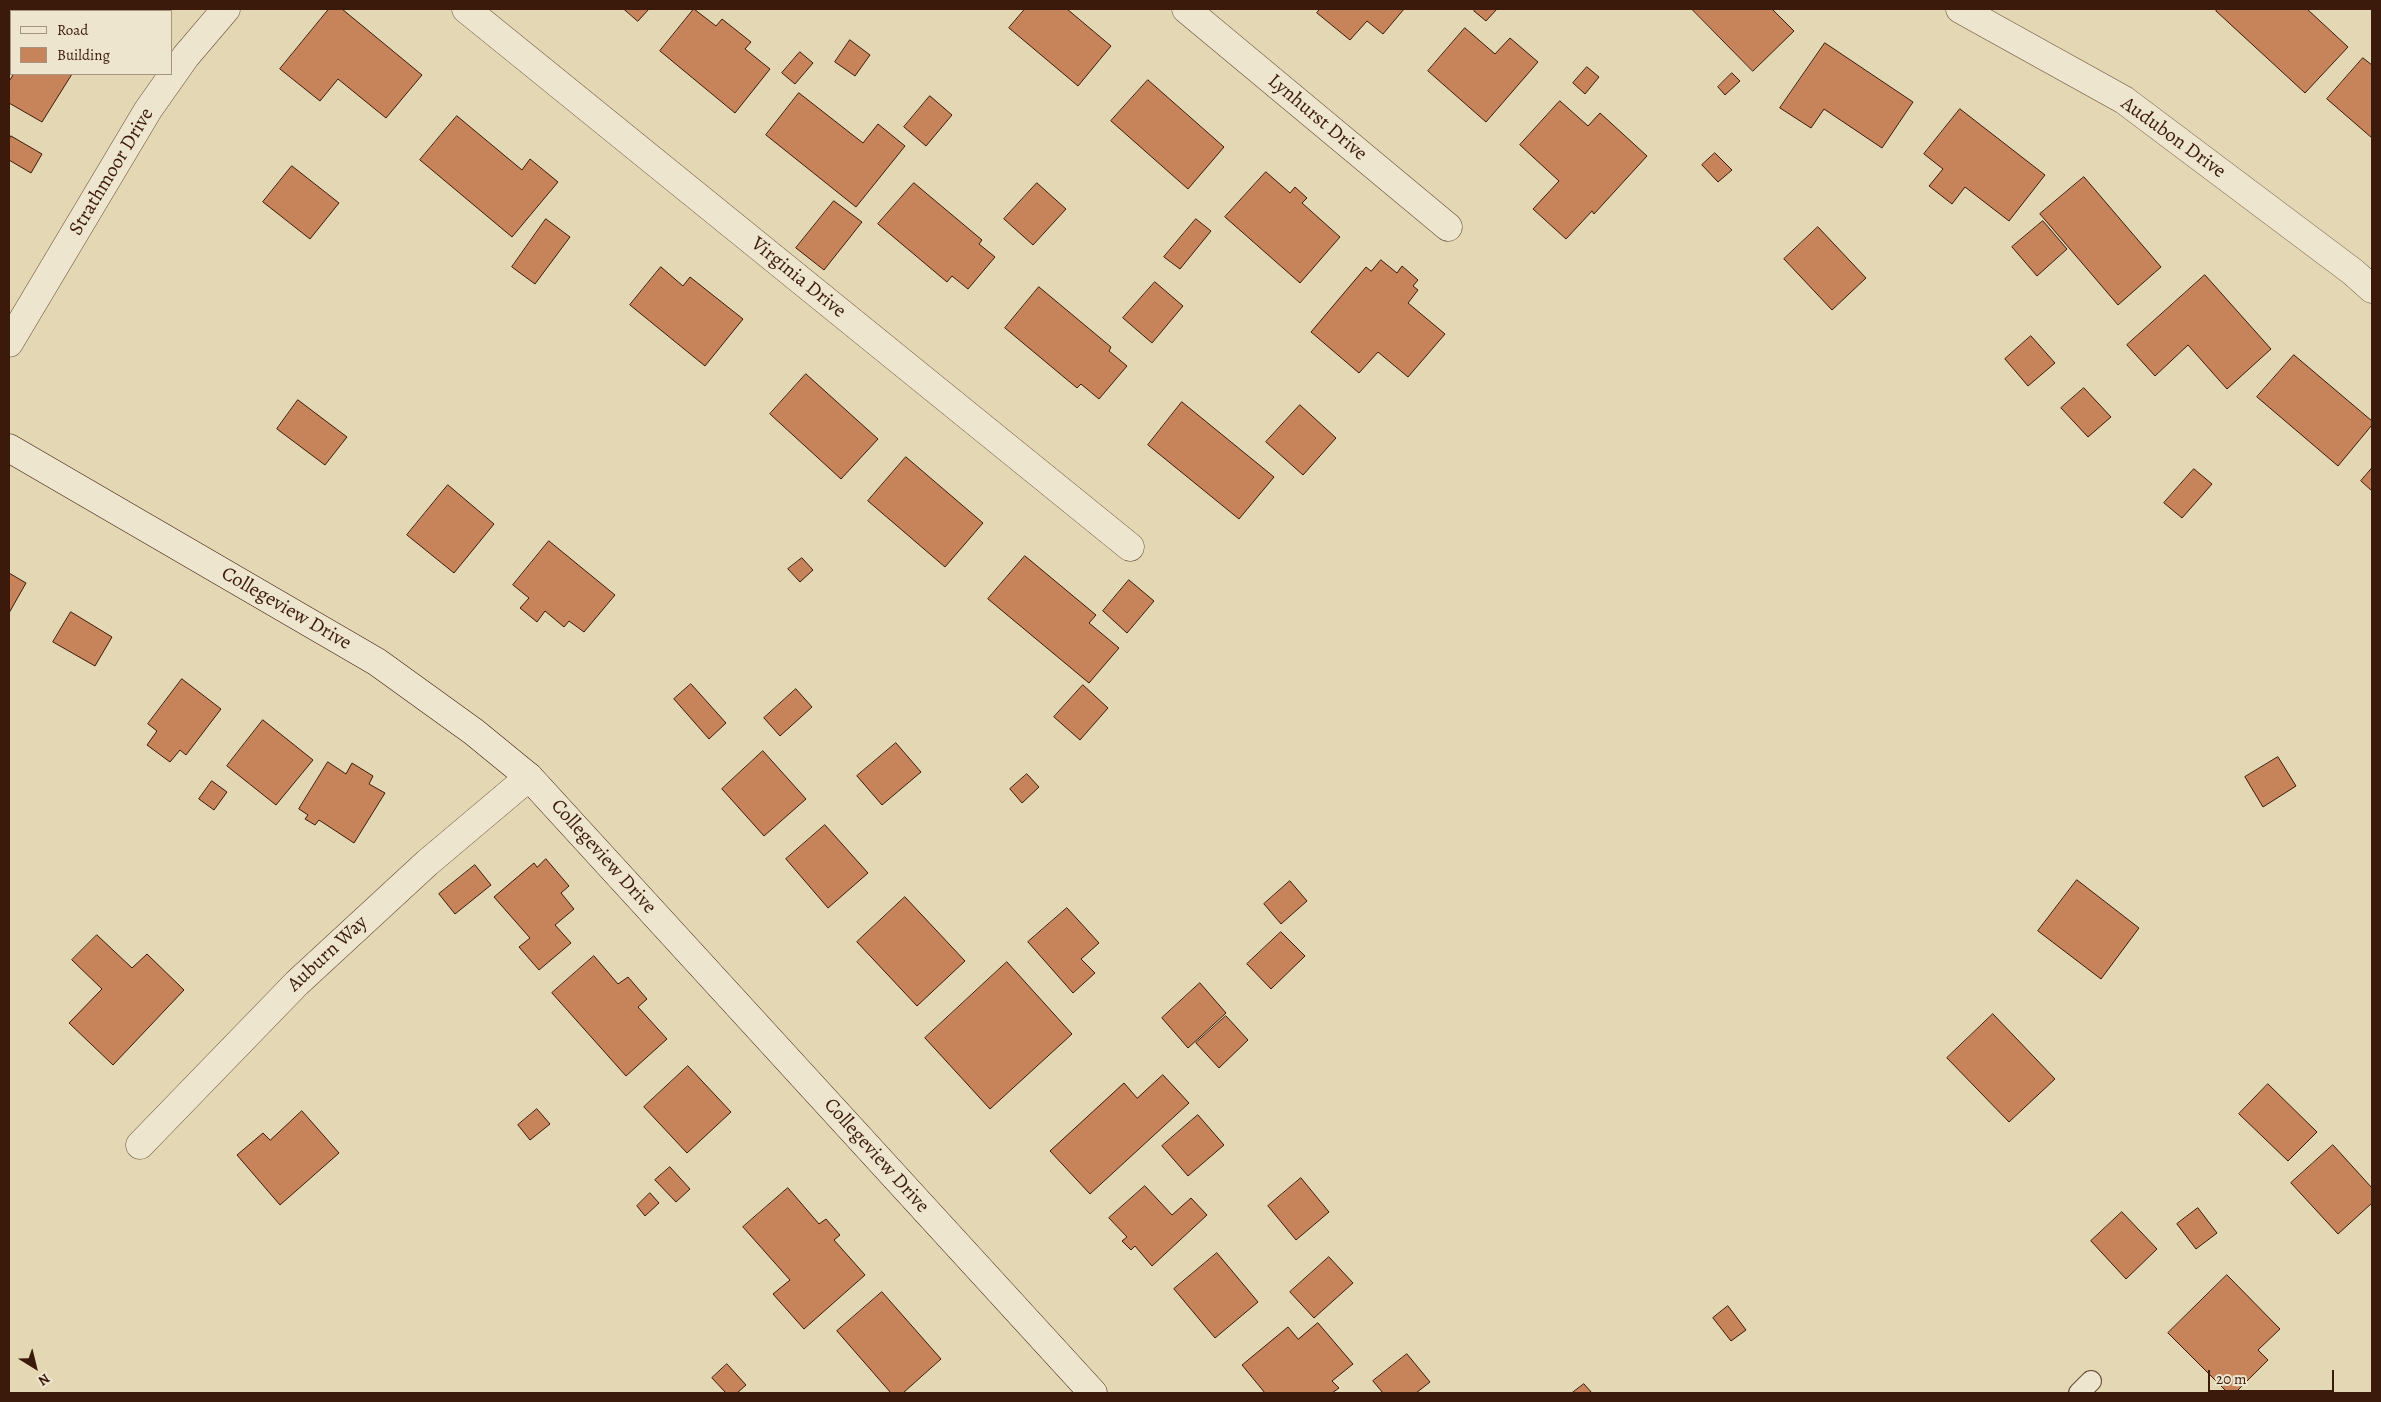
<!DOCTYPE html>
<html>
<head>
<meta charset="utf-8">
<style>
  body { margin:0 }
  #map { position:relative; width:2381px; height:1402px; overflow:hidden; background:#e4d7b3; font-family:Alegreya,serif }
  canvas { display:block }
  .frame { position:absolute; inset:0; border:10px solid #3b1a0b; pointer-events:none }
  .legend { position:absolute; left:10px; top:10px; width:162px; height:65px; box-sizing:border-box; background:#ede5ce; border:1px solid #a69480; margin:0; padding:6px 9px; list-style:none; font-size:15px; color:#3b1a0b }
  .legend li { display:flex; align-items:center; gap:10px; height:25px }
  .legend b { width:25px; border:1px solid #a69480 }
  .north { position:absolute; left:10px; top:1342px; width:50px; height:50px; -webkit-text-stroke:4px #ede5ce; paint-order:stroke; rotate:144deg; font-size:14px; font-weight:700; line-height:20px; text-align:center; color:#3b1a0b }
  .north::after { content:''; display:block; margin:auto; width:18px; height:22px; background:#3b1a0b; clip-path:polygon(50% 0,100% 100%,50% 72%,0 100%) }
  .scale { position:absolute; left:2208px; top:1370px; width:126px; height:22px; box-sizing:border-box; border:2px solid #3b1a0b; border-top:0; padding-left:6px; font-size:15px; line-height:18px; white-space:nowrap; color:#3b1a0b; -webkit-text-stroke:4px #ede5ce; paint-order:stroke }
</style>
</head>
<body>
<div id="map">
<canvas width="2381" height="1402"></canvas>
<div class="frame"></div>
<ul class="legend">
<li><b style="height:6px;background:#ede5ce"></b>Road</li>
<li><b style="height:14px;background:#c7845a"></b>Building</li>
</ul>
<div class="north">N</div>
<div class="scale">20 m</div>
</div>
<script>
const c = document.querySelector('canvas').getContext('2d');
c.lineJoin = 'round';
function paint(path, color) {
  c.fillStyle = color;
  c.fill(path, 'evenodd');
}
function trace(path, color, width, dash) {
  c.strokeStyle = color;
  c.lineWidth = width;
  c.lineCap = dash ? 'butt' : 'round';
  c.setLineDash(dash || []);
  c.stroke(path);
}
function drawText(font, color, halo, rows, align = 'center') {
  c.font = font + ' Alegreya,serif';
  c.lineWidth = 4.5;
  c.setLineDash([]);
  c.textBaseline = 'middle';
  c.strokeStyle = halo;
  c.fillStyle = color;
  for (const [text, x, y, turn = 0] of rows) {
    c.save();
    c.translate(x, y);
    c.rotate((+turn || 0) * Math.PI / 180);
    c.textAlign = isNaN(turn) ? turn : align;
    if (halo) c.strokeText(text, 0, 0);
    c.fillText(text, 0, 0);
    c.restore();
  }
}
const building = new Path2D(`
  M329,9H342L422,75L386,118L338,79L320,101L280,69Z
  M624,9H649L638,21Z
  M694,9L716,26L722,19L751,42L745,49L770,69L735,113L660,51Z
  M1025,9H1067L1111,46L1078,86L1009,28Z
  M1320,9H1404L1383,34L1367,21L1350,40L1317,13Z
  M1476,9H1497L1486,21L1474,11Z
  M1692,9H1772L1794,31L1753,71Z
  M2218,9H2307L2348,47L2305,93L2216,11Z
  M1465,28L1495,54L1510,38L1538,62L1486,122L1428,71Z
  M850,40L870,55L855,76L835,62Z
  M1825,43L1913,102L1882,148L1824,109L1811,128L1780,108Z
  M800,52L813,63L795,84L782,73Z
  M2363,58L2372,65V138L2327,99Z
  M1587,67L1599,77L1585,94L1573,83Z
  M1732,73L1740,81L1725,95L1718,87Z
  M14,74H72L42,122L9,103V82Z
  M1148,80L1224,147L1188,189L1111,121Z
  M799,93L863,143L878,124L905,146L856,207L766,135Z
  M930,96L952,115L926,146L904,127Z
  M1560,101L1588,126L1600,113L1647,156L1594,214L1592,211L1566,239L1533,209L1559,181L1520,145Z
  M1960,109L2045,175L2009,221L1965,187L1952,204L1929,186L1943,169L1924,154Z
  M457,116L522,170L530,159L558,182L512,237L420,160Z
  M11,136L42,154L31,173L9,160V140Z
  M1715,153L1732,170L1718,182L1702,165Z
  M292,166L339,203L310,239L263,202Z
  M1266,172L1290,193L1295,187L1307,198L1302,203L1340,237L1300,283L1225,217Z
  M2084,177L2161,267L2118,305L2040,214Z
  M914,183L982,240L979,244L995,257L968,289L952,276L947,282L878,224Z
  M1037,183L1066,209L1033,245L1004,219Z
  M834,201L862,222L824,270L796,248Z
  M546,219L570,237L535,284L512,267Z
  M1196,219L1211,231L1180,269L1164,257Z
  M2043,221L2067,249L2037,276L2012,247Z
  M1818,227L1866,278L1832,310L1784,259Z
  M1381,260L1397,273L1402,266L1418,280L1413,286L1418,290L1408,303L1445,334L1408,377L1378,352L1359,373L1311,332L1366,267L1371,271Z
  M661,267L683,286L690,277L743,319L705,366L630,305Z
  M2205,275L2271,349L2227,389L2188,345L2155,376L2127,345Z
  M1155,282L1183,306L1152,343L1123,318Z
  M1039,287L1111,347L1109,351L1127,366L1099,399L1081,384L1077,388L1005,328Z
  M2031,336L2055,363L2028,386L2005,359Z
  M2294,355L2372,421V425L2338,466L2257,397Z
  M806,374L878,439L841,479L770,414Z
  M2084,388L2111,417L2088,437L2061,408Z
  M298,400L347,437L325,465L277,429Z
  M1182,402L1274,477L1239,519L1148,445Z
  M1300,405L1336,438L1303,475L1266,442Z
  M906,457L983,523L945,567L868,501Z
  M2372,468V491L2361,481Z
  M2194,469L2212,484L2182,518L2164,503Z
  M448,485L494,524L454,573L407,535Z
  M549,541L615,595L584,632L569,621L564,627L545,611L537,622L520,608L529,598L513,585Z
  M1025,556L1096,615L1089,623L1119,648L1089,683L988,599Z
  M802,558L813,570L800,582L788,569Z
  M9,573L26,583L9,613Z
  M1129,580L1154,601L1127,633L1103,611Z
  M71,612L112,637L95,666L53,642Z
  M182,679L221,709L186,755L180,750L170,762L147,745L157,731L148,724Z
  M691,684L726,723L709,739L674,699Z
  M1083,685L1108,708L1080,740L1054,717Z
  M796,689L812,707L780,736L764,718Z
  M263,720L313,760L276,805L227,766Z
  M896,743L921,772L882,805L857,776Z
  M763,751L806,799L764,836L722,789Z
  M2278,757L2296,786L2263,807L2245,777Z
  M328,762L346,774L352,763L373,776L369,784L385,793L354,843L319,820L315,825L305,819L308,815L299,809Z
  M1027,774L1039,787L1022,803L1010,789Z
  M212,781L227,792L214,810L199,799Z
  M825,825L868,873L828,908L786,859Z
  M546,859L569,886L561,893L574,909L555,925L571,943L539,970L519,947L530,938L494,897L534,863L537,867Z
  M475,865L491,885L455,914L439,894Z
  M2077,880L2139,928L2101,979L2038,931Z
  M1290,881L1307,901L1281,924L1264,904Z
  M905,897L965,961L917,1006L857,942Z
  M1067,908L1099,943L1081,959L1095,973L1073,993L1028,942Z
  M1281,932L1305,956L1271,989L1247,964Z
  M97,935L132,968L147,954L184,990L113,1065L69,1023L102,989L72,960Z
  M594,956L618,984L628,977L647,999L638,1007L667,1039L626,1076L552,993Z
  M1007,962L1072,1034L990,1109L925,1038Z
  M1200,983L1226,1013L1188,1048L1162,1018Z
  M1993,1014L2055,1079L2009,1122L1947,1058Z
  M1226,1016L1248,1040L1219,1068L1196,1043Z
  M688,1066L731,1112L687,1153L644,1107Z
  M1163,1075L1189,1103L1090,1194L1050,1151L1124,1083L1137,1098Z
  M2268,1084L2317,1132L2288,1161L2239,1114Z
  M537,1109L550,1124L530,1140L518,1125Z
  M302,1111L339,1153L280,1205L237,1155L263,1133L270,1140Z
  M1198,1115L1224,1145L1188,1176L1162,1146Z
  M2333,1145L2372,1188V1203L2338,1234L2291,1183Z
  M670,1167L690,1189L676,1202L655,1180Z
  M1301,1178L1329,1212L1296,1240L1268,1206Z
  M1145,1186L1172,1215L1191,1198L1207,1215L1152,1266L1135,1246L1131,1250L1122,1241L1127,1237L1109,1218Z
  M788,1188L819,1224L826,1219L840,1235L834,1240L865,1275L804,1329L773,1294L790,1280L743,1227Z
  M650,1193L659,1203L645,1216L637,1206Z
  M2198,1208L2217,1233L2196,1249L2177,1224Z
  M2122,1212L2157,1249L2126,1279L2091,1241Z
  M1217,1253L1258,1302L1215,1338L1174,1289Z
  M1329,1257L1353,1283L1314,1318L1290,1292Z
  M2227,1275L2280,1329L2258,1350L2268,1360L2235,1393H2228L2168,1333Z
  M882,1292L941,1359L903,1393H891L837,1331Z
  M1728,1306L1746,1330L1731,1341L1713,1318Z
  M1318,1323L1353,1364L1332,1381L1339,1388L1332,1393H1265L1242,1365L1288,1327L1298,1339Z
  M1407,1354L1430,1382L1416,1393H1383L1373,1381Z
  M727,1364L746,1385L737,1393H726L712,1378Z
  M1584,1384L1592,1393H1572Z`);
const lane = new Path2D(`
  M2079,1393L2091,1381`);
const street = new Path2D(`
  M466,9L1130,547
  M1186,9L1448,227
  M1960,9L2124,100L2353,272L2372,289
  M9,343L148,110L186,56L226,9
  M140,1145L297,983L427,863L529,777`);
const secondary = new Path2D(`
  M9,448L377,662L474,732L529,777L1093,1393`);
const streetNames = [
  ["Lynhurst Drive",1317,118,40],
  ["Audubon Drive",2173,138,36],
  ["Strathmoor Drive",112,172,-59],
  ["Virginia Drive",798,278,39],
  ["Collegeview Drive",286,609,30],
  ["Collegeview Drive",603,857,48],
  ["Auburn Way",328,954,-43],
  ["Collegeview Drive",876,1156,48]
];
paint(building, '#c7845a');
trace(building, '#3b1a0b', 1);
trace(lane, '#654935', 22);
trace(street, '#654935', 29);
trace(secondary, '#3b1a0b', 29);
trace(lane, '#ede5ce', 20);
trace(street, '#ede5ce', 28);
trace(secondary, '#ede5ce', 28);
drawText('20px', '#3b1a0b', '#ede5ce', streetNames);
</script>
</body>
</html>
